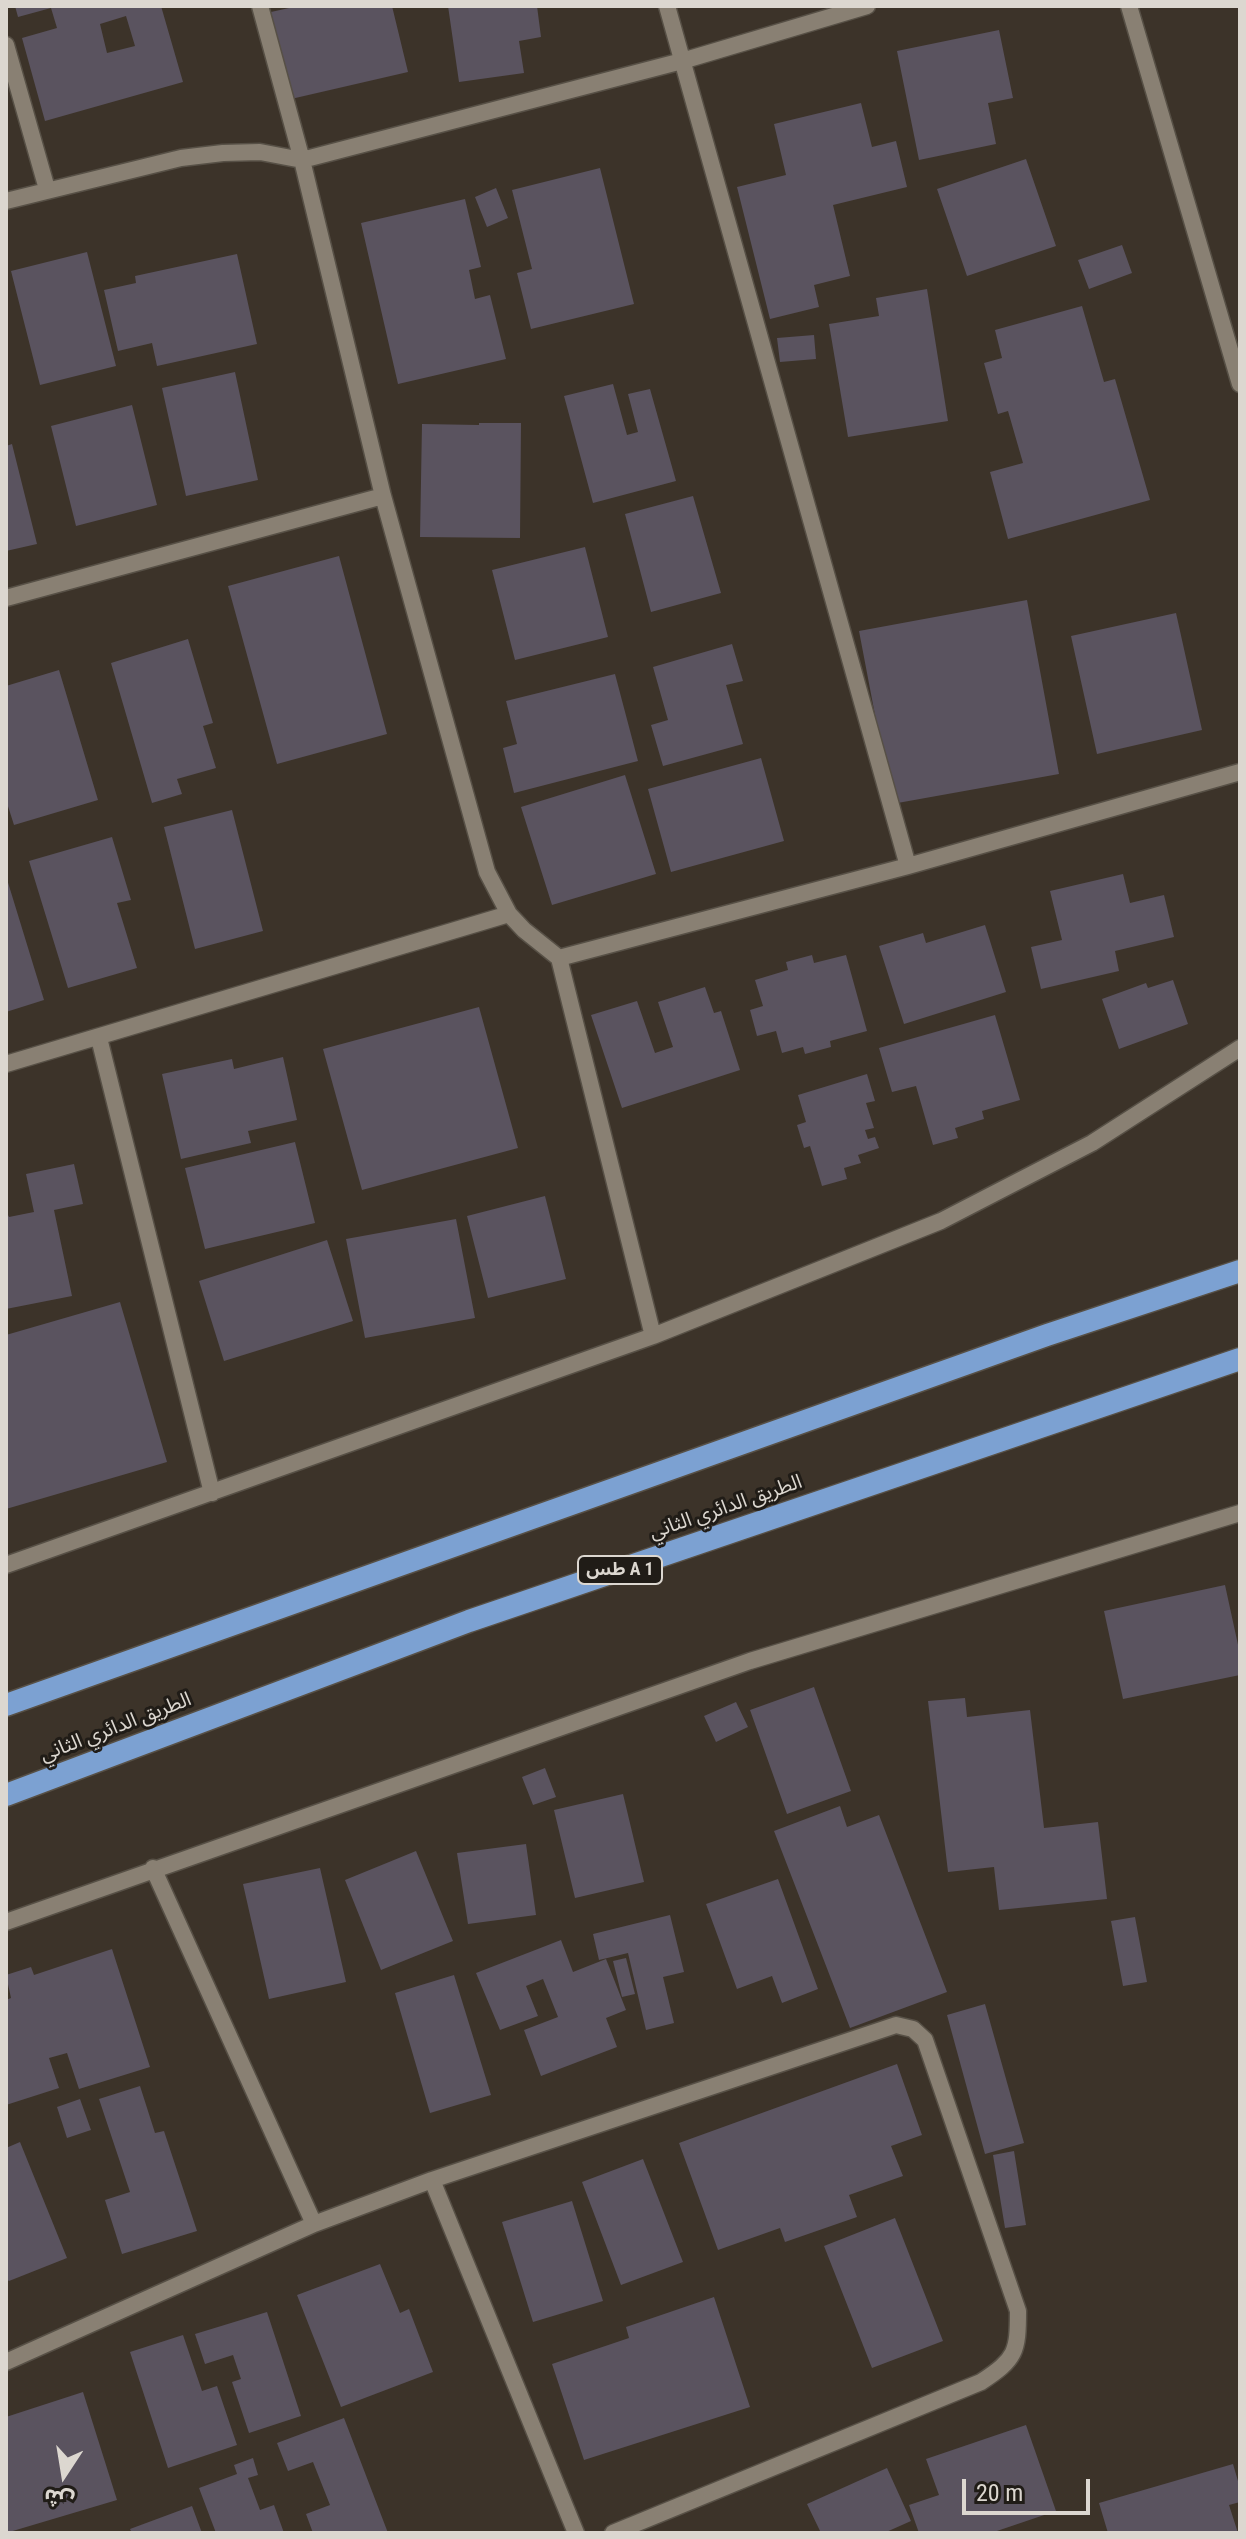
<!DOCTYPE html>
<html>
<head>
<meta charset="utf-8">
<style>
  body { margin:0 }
  #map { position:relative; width:1246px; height:2539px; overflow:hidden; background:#3c3329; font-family:"Roboto Condensed","Noto Sans Arabic",sans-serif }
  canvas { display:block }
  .frame { position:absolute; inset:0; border:8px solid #dcd7d0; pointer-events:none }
  .north { position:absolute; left:24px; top:2435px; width:80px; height:80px; -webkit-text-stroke:6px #201c17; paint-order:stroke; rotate:192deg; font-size:22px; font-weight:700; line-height:32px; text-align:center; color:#dcd7d0 }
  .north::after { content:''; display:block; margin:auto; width:28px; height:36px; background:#dcd7d0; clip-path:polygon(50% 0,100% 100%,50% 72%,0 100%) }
  .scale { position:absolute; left:962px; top:2479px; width:128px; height:36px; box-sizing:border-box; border:4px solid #dcd7d0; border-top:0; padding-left:10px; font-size:24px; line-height:28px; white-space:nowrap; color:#dcd7d0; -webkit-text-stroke:6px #201c17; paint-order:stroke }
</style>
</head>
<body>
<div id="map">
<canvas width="1246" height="2539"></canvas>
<div class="frame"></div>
<div class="north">ش</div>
<div class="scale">20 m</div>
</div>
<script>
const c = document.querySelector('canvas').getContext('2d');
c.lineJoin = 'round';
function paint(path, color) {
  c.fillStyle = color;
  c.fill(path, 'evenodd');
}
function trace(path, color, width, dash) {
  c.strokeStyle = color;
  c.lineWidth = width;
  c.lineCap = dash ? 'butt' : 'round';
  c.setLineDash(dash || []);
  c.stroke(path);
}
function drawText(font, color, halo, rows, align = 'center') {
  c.font = font + ' "Roboto Condensed","Noto Sans Arabic",sans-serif';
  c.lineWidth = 6;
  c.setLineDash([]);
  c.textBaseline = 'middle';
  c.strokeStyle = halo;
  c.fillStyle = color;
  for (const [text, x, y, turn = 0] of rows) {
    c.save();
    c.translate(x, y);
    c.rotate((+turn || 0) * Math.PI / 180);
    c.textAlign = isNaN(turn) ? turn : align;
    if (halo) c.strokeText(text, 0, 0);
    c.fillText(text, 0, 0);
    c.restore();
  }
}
const building = new Path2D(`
  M15,6H161L183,82L45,121L22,38L57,28L51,8L18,17ZM126,16L135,46L107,53L100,24Z
  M298,6H392L408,72L291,99L271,12Z
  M448,6H537L541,37L519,41L524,73L459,82Z
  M999,30L1013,98L988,103L996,144L919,160L897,51Z
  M861,103L872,147L896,141L907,187L833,205L850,276L814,285L819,307L770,319L737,187L786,175L774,124Z
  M1026,159L1056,246L967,276L937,189Z
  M600,168L634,304L531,329L517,273L532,269L512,190Z
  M496,188L508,218L487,227L475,197Z
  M465,199L481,267L469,270L475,299L490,295L506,359L398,384L361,223Z
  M1122,245L1132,273L1089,289L1078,260Z
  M87,252L116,366L40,385L11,271Z
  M237,254L257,344L157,366L152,343L118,351L104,290L136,283L135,276Z
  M927,289L948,421L848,437L829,324L879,316L876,298Z
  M1082,306L1104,382L1115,379L1150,500L1008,539L990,472L1023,463L1008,411L998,414L984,363L1002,358L995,330Z
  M814,335L816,359L780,362L777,338Z
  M235,372L258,480L186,496L162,388Z
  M613,384L627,435L638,432L628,394L650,389L676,481L593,503L564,396Z
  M132,405L157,505L76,526L51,426Z
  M479,423H521L520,538L420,537L422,424L479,425Z
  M12,444L37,544L6,551V446Z
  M693,496L721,593L651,612L625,514Z
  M585,547L608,637L515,660L492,570Z
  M339,556L387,734L277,764L228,586Z
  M1027,600L1059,774L892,804L859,631Z
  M1176,613L1202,730L1097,754L1071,636Z
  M188,639L213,723L203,726L216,768L177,779L182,794L152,803L111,663Z
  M732,644L743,681L726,685L743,744L663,766L651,725L668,720L653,667Z
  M59,670L98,800L14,825L6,800V686Z
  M615,674L638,761L514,793L503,748L517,744L506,701Z
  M761,758L784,841L671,872L648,789Z
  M625,775L656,874L552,905L521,807Z
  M232,810L263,931L195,949L164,827Z
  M112,837L131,900L117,903L137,968L68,988L29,861Z
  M1123,874L1130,903L1164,895L1174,937L1115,951L1119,971L1041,989L1031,947L1062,940L1050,891Z
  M6,876L44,1000L6,1012Z
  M985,925L1006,992L904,1024L879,946L923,933L926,943Z
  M812,955L814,963L846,955L867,1031L830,1041L831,1047L805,1054L803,1047L782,1053L776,1031L757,1036L750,1010L763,1006L755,980L788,970L786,962Z
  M1173,980L1188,1024L1119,1049L1102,999L1146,983L1148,988Z
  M705,987L714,1013L721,1011L740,1070L622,1108L591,1015L637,1001L655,1053L673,1047L658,1002Z
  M479,1007L518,1148L362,1190L323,1049Z
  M995,1015L1020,1100L982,1111L984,1119L955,1128L958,1138L933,1145L916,1086L892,1092L879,1048Z
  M283,1057L297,1120L248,1131L251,1143L181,1159L162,1074L232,1059L234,1069Z
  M867,1074L875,1101L866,1103L874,1128L865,1130L868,1139L875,1137L879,1148L858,1155L861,1163L844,1168L847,1179L822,1186L810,1146L804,1148L797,1125L806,1122L798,1095Z
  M295,1142L315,1223L205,1249L185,1168Z
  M74,1164L83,1204L54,1210L72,1296L6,1309V1211L9,1217L34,1212L26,1174Z
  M545,1196L566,1279L488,1298L467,1216Z
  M456,1219L475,1318L365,1338L346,1239Z
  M327,1240L353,1321L224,1361L199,1281Z
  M120,1302L167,1462L6,1509V1335Z
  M1225,1585L1240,1654V1675L1123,1699L1104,1611Z
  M814,1687L851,1791L787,1814L750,1710Z
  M965,1698L967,1717L1030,1710L1044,1828L1098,1822L1107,1899L999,1910L994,1867L948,1872L928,1701Z
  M736,1702L748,1727L716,1742L704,1716Z
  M545,1768L556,1797L533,1805L522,1777Z
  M623,1794L644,1882L575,1898L554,1810Z
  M840,1806L847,1827L879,1815L947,1992L850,2028L774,1831Z
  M526,1844L536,1915L468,1924L457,1853Z
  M416,1851L453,1941L381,1970L345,1880Z
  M320,1868L346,1982L269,1999L243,1884Z
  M778,1879L818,1989L782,2003L772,1976L737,1989L706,1904Z
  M670,1915L684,1972L663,1977L674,2023L646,2030L628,1953L599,1960L593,1934Z
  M1135,1917L1147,1982L1123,1986L1111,1921Z
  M561,1940L573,1972L606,1959L626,2010L606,2018L617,2047L541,2076L524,2030L558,2017L543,1979L526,1986L538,2016L500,2030L476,1973Z
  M112,1949L150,2067L79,2089L67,2053L49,2058L59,2088L6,2105V2000L11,1998L6,1975L31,1967L34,1975Z
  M626,1958L635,1994L622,1997L613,1961Z
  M454,1975L491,2095L430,2113L395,1993Z
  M985,2004L1024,2143L985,2154L947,2015Z
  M897,2064L922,2135L891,2146L903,2176L849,2195L857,2217L785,2242L780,2228L718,2250L679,2143Z
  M140,2086L155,2133L164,2131L197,2231L122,2254L105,2200L130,2192L99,2099Z
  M80,2099L91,2130L67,2138L57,2107Z
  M20,2142L67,2258L9,2281L6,2279V2148Z
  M1014,2151L1026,2225L1005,2228L993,2155Z
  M643,2159L683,2262L621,2285L582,2182Z
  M572,2201L603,2301L533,2322L502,2222Z
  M895,2218L943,2341L872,2368L824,2246Z
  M380,2264L400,2313L409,2309L433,2372L341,2407L297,2295Z
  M714,2297L750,2407L584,2460L552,2364L629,2338L626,2327Z
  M267,2312L301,2416L249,2433L232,2382L241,2379L233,2355L205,2364L195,2334Z
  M183,2335L202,2391L217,2386L237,2445L168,2468L130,2352Z
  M83,2392L117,2500L6,2533V2417Z
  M344,2418L388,2533H313L306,2514L330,2505L313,2462L288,2471L277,2443Z
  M1026,2425L1056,2511L991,2533H919L909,2505L939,2495L926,2459Z
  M253,2458L258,2475L248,2478L260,2510L274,2505L284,2533H216L199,2488L237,2474L234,2465Z
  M1233,2464L1240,2488V2502L1229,2505L1238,2533H1108L1099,2503Z
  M887,2468L911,2521L884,2533H821L807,2504Z
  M192,2506L202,2533H132L130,2529Z`);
const minor = new Path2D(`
  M260,6L302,160L383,496L487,872L509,914L524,930L559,958L653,1336
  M667,6L908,866
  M1129,6L1240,384
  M6,45L47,189
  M6,201L181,158L223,153L260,152L302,160L682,61L867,6
  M6,598L383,496
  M559,958L908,866L1240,772
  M99,1038L212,1493
  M6,1064L509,914
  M6,1565L653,1336L941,1221L1092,1143L1240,1048
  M153,1868L314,2224
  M6,1922L750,1661L1240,1513
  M432,2180L576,2533
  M6,2362L314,2224L432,2180L896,2025L913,2029L925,2040L1018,2311C1018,2352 1016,2359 981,2382L613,2533`);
const trunk = new Path2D(`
  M6,1705L1047,1335L1240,1271
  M6,1795L469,1621L1240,1359`);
const shields = [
  [620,1570,84]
];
const shieldNames = [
  ["طس A 1",620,1570]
];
const streetNames = [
  ["الطريق الدائري الثاني",726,1508,-19],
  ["الطريق الدائري الثاني",116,1728,-21]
];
paint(building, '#5a535f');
trace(minor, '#575046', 19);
trace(trunk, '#575046', 25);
trace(minor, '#898073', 16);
trace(trunk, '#7ca1d2', 22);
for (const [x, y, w] of shields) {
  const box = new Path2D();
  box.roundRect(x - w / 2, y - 14, w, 28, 6);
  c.fillStyle = '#201c17';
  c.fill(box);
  trace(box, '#dcd7d0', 2);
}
drawText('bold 18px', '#dcd7d0', null, shieldNames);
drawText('20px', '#dcd7d0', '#201c17', streetNames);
</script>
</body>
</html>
